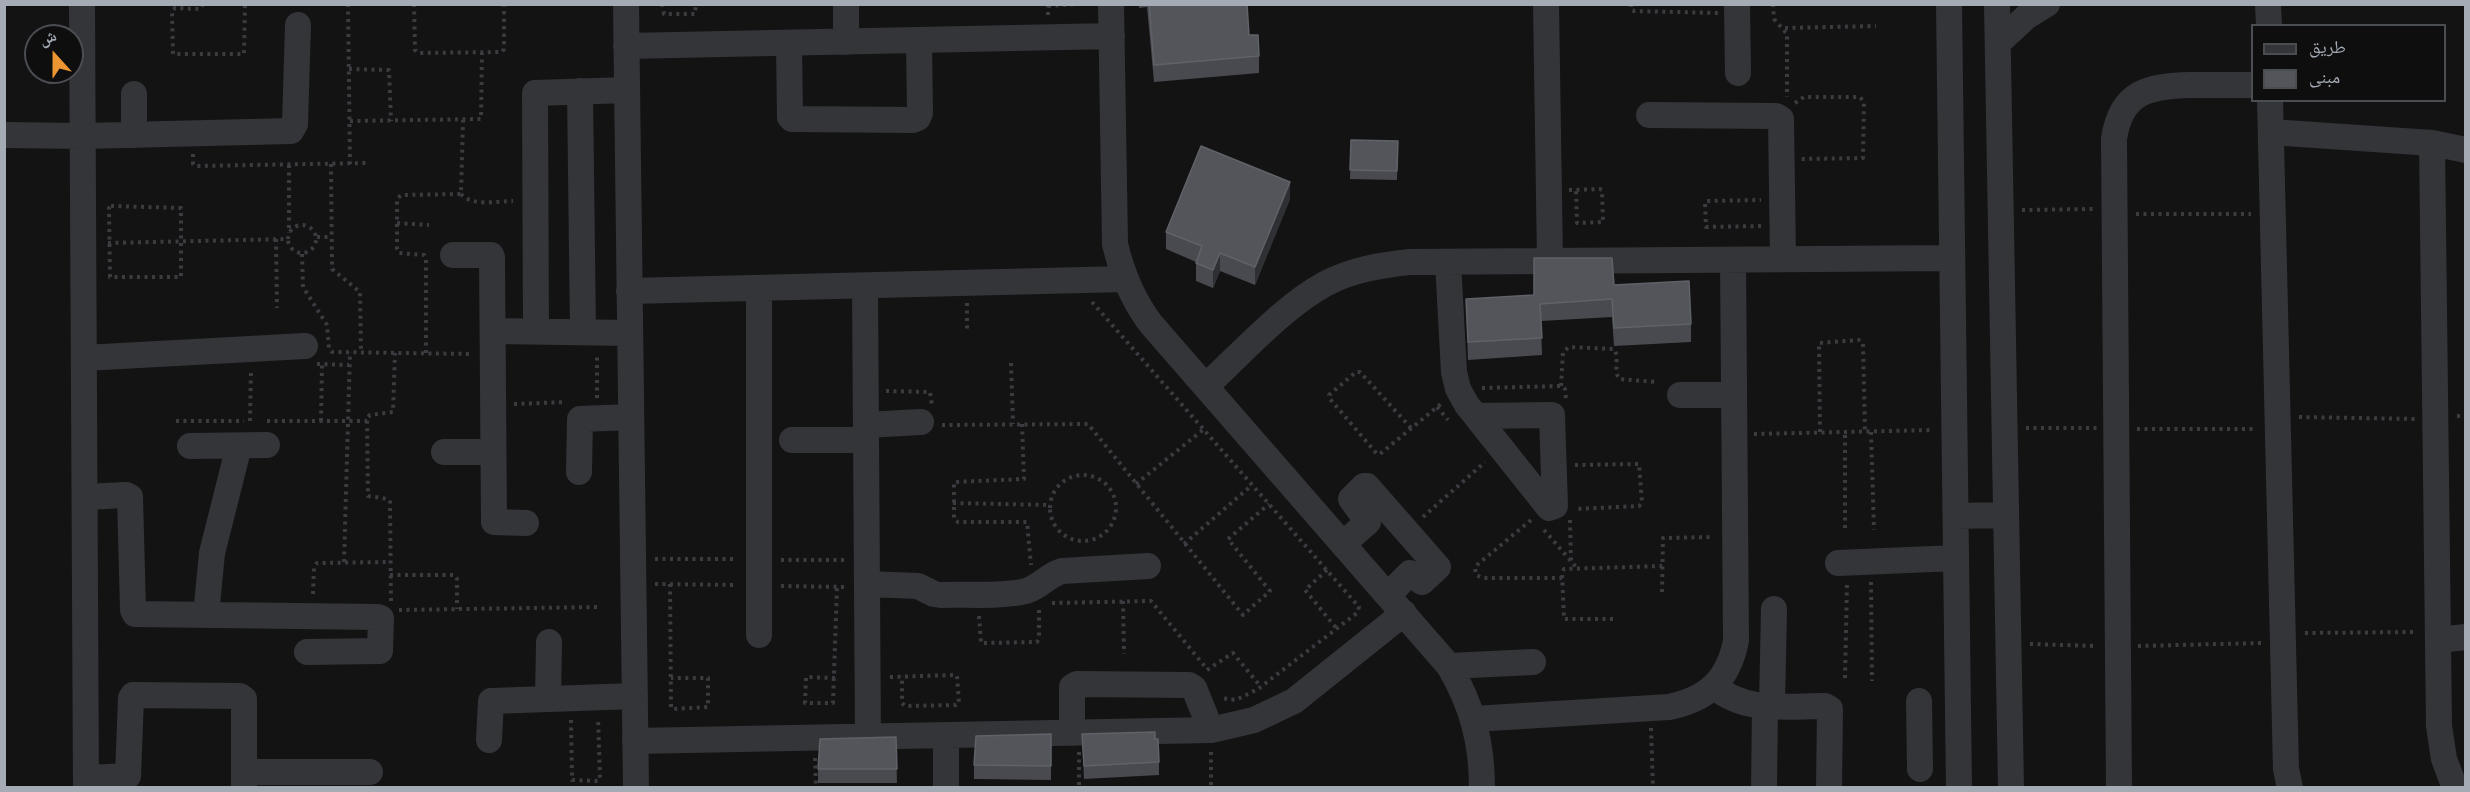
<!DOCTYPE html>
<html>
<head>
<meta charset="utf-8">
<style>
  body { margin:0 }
  #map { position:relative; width:2470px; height:792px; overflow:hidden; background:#131314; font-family:"Sofia Sans Condensed","Noto Naskh Arabic",sans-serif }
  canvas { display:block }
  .frame { position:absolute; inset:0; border:6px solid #a4abb4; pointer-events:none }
  .legend { position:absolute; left:2251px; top:24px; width:195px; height:78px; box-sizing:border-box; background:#0e0e0f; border:2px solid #4a4d51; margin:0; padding:8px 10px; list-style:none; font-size:18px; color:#a4abb4 }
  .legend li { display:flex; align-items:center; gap:12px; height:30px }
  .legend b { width:30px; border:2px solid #4a4d51 }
  .north { position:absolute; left:24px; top:24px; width:60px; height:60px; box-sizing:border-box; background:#0e0e0f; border:2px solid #4a4d51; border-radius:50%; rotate:339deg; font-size:16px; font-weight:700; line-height:24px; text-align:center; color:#a4abb4 }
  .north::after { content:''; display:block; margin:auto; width:21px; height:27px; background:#ed9532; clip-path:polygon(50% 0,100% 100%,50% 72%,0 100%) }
</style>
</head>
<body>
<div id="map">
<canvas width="2470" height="792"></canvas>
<div class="frame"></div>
<ul class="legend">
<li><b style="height:8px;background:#343539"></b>طريق</li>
<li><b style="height:16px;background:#53555a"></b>مبنى</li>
</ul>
<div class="north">ش</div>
</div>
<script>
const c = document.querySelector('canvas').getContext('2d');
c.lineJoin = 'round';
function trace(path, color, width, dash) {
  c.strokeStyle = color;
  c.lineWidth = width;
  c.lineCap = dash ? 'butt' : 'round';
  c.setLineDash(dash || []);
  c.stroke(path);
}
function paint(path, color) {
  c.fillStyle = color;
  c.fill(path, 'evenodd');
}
const path = new Path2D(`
  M203,4L200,9L175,8L172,11L173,54H244L245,4
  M275,4V6
  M348,4L350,164
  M414,4L415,50L418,53L502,52L504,49V4
  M662,4L664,14H695L696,4
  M1631,4V10L1634,11L1718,13
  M1773,4L1774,19L1787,34V97
  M1048,6L1077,4
  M1048,15V4
  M1785,28L1876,26
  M349,69L389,70L391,121
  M1795,103L1804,97H1860L1864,102L1863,158L1801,159
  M350,121L481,119L482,53
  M193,154V164L196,166L367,163
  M331,164L332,269L360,292L361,352
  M289,165V233
  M1569,190L1600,189L1602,190L1603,222L1577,223L1576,189
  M461,194C472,207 498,201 513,201
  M111,206L181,208V277H110L109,208Z
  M2022,210L2093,209
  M2136,214H2251
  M397,223L429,225
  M288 239a14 14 0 1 1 28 0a14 14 0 1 1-28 0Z
  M1761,226L1706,227L1705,203L1706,201L1761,200
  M317,237H332
  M276,239L277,308
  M108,243L288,239
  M302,254L303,287L327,325L329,348L332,352L471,354
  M1092,302L1359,607L1357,613L1258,689L1238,699L1230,700L1220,697
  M967,303V332
  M426,353V260L424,255L399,253L397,249V199L401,195L461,194L463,120
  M1011,363L1013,424
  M317,364L349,365
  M1561,386L1563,352L1569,347L1614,349C1620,358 1613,369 1619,379L1656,382
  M1482,388L1561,386L1565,389L1566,399
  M886,391L930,392L932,406
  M597,398V355
  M514,404L566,402
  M1437,407L1448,420
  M2457,416H2466
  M2299,417L2415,419
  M176,421H244
  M250,421L251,369
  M267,421H367
  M321,421L322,365
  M1022,424L1024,479L954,482V519L958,522H1027L1031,565
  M942,425L1088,424L1243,615L1270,591L1228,539L1269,504
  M1411,428L1360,372H1356L1329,395L1330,399L1377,454H1380L1442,403
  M2026,428H2097
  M2137,429H2256
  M1820,432L1819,343L1859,340L1863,343L1865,432
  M1871,432L1874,530
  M1754,434L1933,430
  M1575,465L1639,464L1642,503L1639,506L1575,509
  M1050 508a33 33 0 1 1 66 0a33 33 0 1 1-66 0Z
  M1136,484L1204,429
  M953,503L1049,505
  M1423,517L1485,462
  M1531,520L1477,565L1475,568L1476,575L1483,578H1562
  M1570,520L1571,561
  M1845,528V432
  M1544,530L1577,568
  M1184,544L1252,485
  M655,559H737
  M781,560H845
  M344,562L350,352
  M1327,570L1305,590L1337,629
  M390,575H454L457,579V609
  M1871,582L1872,681
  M655,584L737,585
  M670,584L671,707L672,709L708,707V678H671
  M781,586L845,587
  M1662,592L1663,538L1713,537
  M313,594L314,568L317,563L390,562
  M391,601L390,502L388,499L368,496L367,418L370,415L393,412L395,353
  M1123,601L1124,654
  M1052,603L1151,601L1207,669
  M399,610L599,607
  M979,616L981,643L1037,642L1039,638V610
  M1613,619H1564L1562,573L1564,569L1662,566
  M2305,633L2417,632
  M2030,644L2097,646
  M2138,646L2262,643
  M1207,670L1233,653L1261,687
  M890,677L955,675L957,676L959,703L956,705L905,706L902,703V676
  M835,678L806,677L805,703H833L837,587
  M1845,678L1847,583
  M571,720L572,780L598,781L600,778L598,718
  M1651,728L1653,788
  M1079,752V788
  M1211,752V788
  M815,758L816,788`);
const minor = new Path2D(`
  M82,4L86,788
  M626,4L636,788
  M1111,4L1115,244C1122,274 1132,299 1151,324L1449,666C1472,705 1482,742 1482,788
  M1546,4L1550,261
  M1737,4L1738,73
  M1949,4L1959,788
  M1997,4L2011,788
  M2268,4L2269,26
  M846,42V4
  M789,43L790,117L792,119L913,120L918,118L920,113L919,40
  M1998,43L2026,17L2047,4
  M626,46L1112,36
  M580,91L583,332
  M134,94V135
  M2270,100L2286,769L2290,788
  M1649,115L1776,116L1781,119L1783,259
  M2271,132L2432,143L2466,150
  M4,135L83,136L291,131L295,124L298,25
  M2432,143L2439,726L2444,759L2455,788
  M453,255H491L492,257L494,522L526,523
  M1448,262L1454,372L1458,389L1467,405L1549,508L1555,506L1552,415L1476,416
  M865,286L868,737
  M759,288V635
  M629,291L1125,279
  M493,331L630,333
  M536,331L535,93L627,90
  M84,358L305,346
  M1206,386C1241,354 1284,306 1325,284C1351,270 1380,265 1410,262L1952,258
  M1680,395H1734
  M866,425L921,422
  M792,440H866
  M190,446L267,445
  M444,452H493
  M579,472L580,419L631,417
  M85,497L126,495L130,497L133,610L135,614L378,617L381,618L380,651L307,652
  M1956,516L2006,515
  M1343,544L1368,522L1351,499L1364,486H1367L1438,567L1422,582L1410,573L1388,595
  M1838,563L1956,558
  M867,584L918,586L934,594L941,595C966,594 1002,597 1026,591C1040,587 1048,575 1062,571L1148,566
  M206,615L212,553L239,446
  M2438,640L2466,637
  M1449,666L1533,662
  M1714,686C1744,713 1787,706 1825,706L1830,709L1829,788
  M548,699L549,642
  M1919,701L1920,769
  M1772,705L1774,609
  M1474,719L1669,707C1708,699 1728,680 1736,641L1733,260
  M1072,733V687L1077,684L1189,685L1194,688L1211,730
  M946,736V788
  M489,740L491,701L635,696
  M635,741L1211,730L1254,720L1294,701L1404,613
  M244,772H370
  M86,778L128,776L131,698L133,695L240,696L244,699V788
  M1764,788L1765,705
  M2119,788L2114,139C2121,91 2149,86 2191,85C2212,85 2232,85 2252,85`);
const wall = new Path2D(`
  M1139,4H1247L1249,35L1259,56V73L1154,82L1147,7L1139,8Z
  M1351,140L1398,141L1397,180L1350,179Z
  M1290,199L1255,285L1220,271L1213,288L1196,281V262L1166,249V232Z
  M1614,285L1691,324V342L1614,346L1612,317L1541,321L1542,355L1468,360L1466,299L1534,295Z
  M1051,734V780L974,779V765Z
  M1082,734L1155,739L1159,762V775L1084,779Z
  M896,737L897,783H818V769Z`);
const shadedWall = new Path2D(`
  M1290,182V199L1255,285V267Z
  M1220,253V271L1213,288V270Z`);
const building = new Path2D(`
  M1149,4H1247L1249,35H1258L1259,56L1154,65Z
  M1351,140L1398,141L1397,171L1350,170Z
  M1201,146L1290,182L1255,267L1220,253L1213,270L1196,263L1202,246L1166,232Z
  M1534,258H1612L1614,285L1689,281L1691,324L1614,328L1612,299L1540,304L1542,338L1468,342L1466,299L1534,295Z
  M1155,732V739H1158L1159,762L1084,766L1082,734Z
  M1051,734V766L974,765L976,736Z
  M896,737L897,769H818L820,739Z`);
trace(path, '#3a3c40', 4, [3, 4.5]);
trace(minor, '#343539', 26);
paint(wall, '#494a4f');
paint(shadedWall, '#2f3033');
paint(building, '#53555a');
trace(building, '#5f6268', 1.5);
</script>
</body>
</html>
